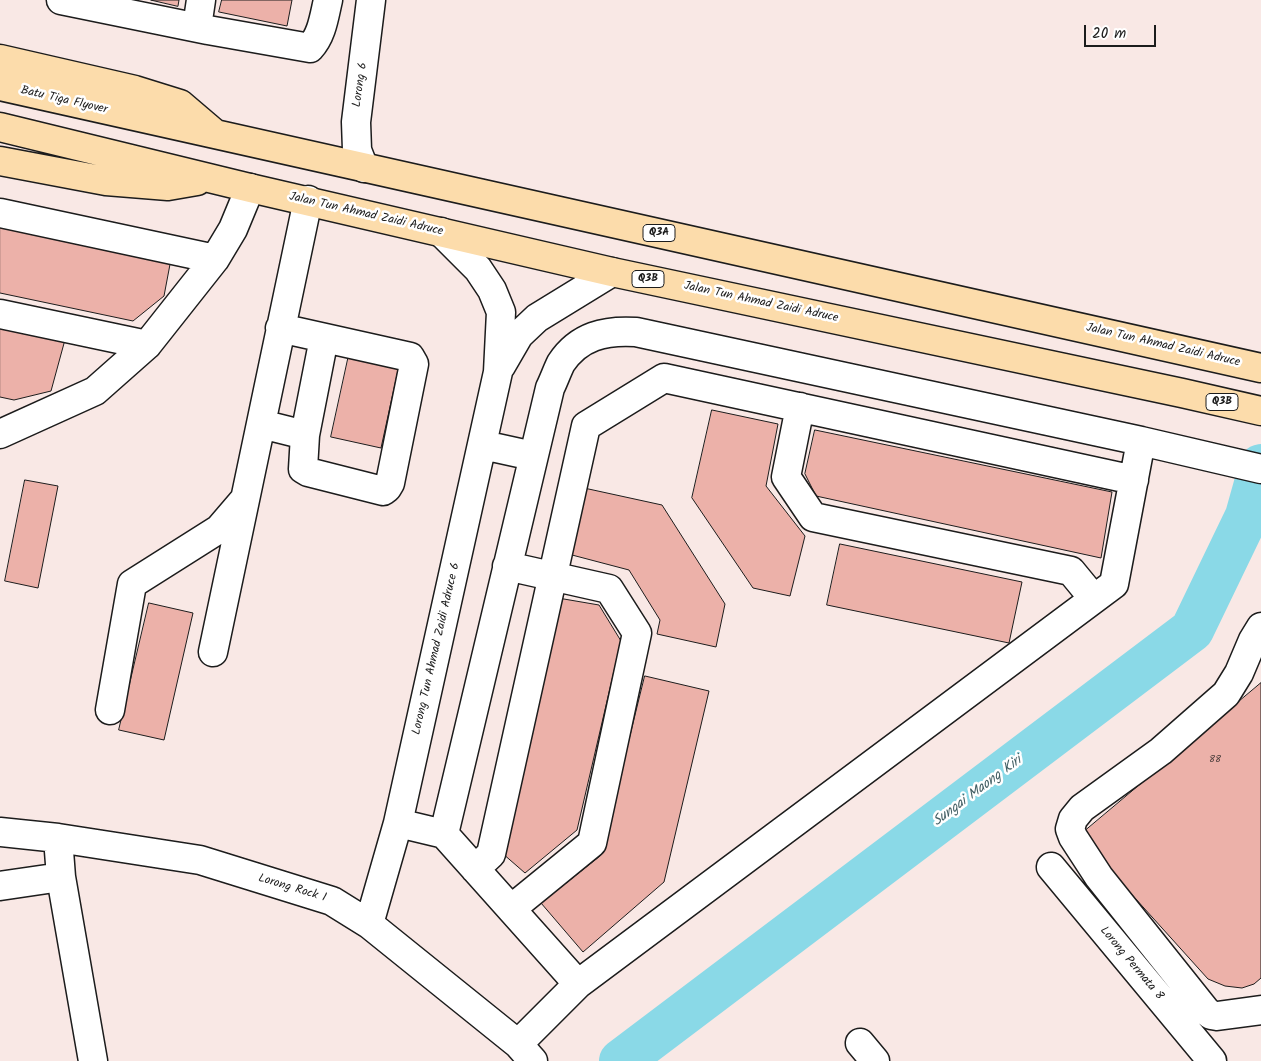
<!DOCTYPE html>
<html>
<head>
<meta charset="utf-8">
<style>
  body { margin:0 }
  #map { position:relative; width:1261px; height:1061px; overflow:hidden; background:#f9e8e5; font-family:Kalam,sans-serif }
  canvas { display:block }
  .scale { position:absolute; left:1084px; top:25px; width:72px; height:22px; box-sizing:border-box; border:2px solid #1c1c1c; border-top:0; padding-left:6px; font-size:15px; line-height:18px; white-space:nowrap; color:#1c1c1c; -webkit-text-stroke:4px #fff; paint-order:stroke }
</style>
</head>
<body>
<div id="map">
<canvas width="1261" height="1061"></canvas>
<div class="scale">20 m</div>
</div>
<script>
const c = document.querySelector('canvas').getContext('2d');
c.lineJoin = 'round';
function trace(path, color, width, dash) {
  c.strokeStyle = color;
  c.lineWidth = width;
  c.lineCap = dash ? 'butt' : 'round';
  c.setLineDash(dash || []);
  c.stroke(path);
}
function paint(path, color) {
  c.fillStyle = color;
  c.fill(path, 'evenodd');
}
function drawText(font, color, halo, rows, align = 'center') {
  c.font = font + ' Kalam,sans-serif';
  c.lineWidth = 5;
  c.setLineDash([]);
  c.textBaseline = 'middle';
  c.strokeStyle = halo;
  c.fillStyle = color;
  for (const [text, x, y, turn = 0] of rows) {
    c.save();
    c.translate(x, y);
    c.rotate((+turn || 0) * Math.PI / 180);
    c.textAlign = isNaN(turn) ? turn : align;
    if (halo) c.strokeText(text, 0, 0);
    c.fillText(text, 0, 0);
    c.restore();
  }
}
const river = new Path2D(`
  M621,1061L1192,630L1247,516L1261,466`);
const building = new Path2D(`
  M151,0H179L178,6Z
  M222,0H292L287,26L219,12Z
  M0,224L171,259L164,296L133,321L0,293Z
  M0,322L66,336L51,391L14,400L0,397Z
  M350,350L400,361L381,448L331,437Z
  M712,410L778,424L766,486L805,536L790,596L753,588L692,498Z
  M815,430L1112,492L1101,558L816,496L805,474Z
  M25,480L58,486L38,588L5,581Z
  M584,488L662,505L725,604L716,647L657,634L660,620L629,570L572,555Z
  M840,544L1022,582L1009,643L827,605Z
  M558,598L599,605L621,641L577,830L525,873L502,853Z
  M149,603L193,613L164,740L119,730Z
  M645,676L709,691L664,882L583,952L541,903L600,856Z
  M1261,683V978L1254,984L1242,988L1225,986L1208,979L1079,836Z`);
const minor = new Path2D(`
  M61,0L208,30L310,48C322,35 324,17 328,0
  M197,27L201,0
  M364,168L357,150L356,122L371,0
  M0,213L215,259
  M0,314L147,345
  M280,328L410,357L414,364L390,483L387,488L383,491L308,472L303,469L305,435L324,338
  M501,366L519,335L537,318L612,272
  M800,407L786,477L813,517L1071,571L1094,599
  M261,424L305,435
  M0,434L95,391L147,345L215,259L233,229L250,188
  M1141,441L1261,469
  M483,445L533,456
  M507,566L609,589L637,633L592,843L511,909
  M1261,627L1253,640L1239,673L1226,694L1161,751L1082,808L1073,819L1070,829L1073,837L1099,877L1206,1011L1211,1015L1217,1016L1261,1010
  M213,652L308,200
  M110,710L132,584L219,529L243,501
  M398,823L444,834
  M0,832L58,838L200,860L332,901L369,924L518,1044L533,1061
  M58,838L61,877L93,1061
  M1051,867L1212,1061
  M475,869L491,854L586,426L664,378L1134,480
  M0,886L61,877
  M369,924L398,823L498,372L501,312L492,290L478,269L441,232
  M860,1043L875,1061
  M518,1044L578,984L1114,584L1141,441L636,332C605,330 579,336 561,363C557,371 554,380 550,388L444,834L578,984`);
const major = new Path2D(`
  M0,59L135,90L180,104L214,133
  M0,86L1261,368
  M0,127L250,188L612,272L1182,393L1261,411
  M0,161L106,181L168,186L197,181`);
const numberNames = [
  ["88",1215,760]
];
const shields = [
  [659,233,32],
  [648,279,32],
  [1222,402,32]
];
const shieldNames = [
  ["Q3A",659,233],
  ["Q3B",648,279],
  ["Q3B",1222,402]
];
const streetNames = [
  ["Lorong 6",361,85,-82],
  ["Batu Tiga Flyover",64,101,13],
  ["Jalan Tun Ahmad Zaidi Adruce",366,215,13],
  ["Jalan Tun Ahmad Zaidi Adruce",761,303,12],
  ["Jalan Tun Ahmad Zaidi Adruce",1163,346,13],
  ["Lorong Tun Ahmad Zaidi Adruce 6",437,649,-77],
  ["Lorong Rock 1",292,889,17],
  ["Lorong Permata 8",1131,964,50]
];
const waterNames = [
  ["Sungai Maong Kiri",978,792,-37]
];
trace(river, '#8ad9e7', 44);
paint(building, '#ecb1a9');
trace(building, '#1c1c1c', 1);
trace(minor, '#1c1c1c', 31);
trace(major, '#1c1c1c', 31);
trace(minor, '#fff', 28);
trace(major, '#fcdcab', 28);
drawText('10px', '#50413f', null, numberNames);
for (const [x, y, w] of shields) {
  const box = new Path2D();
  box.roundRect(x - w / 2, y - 8.5, w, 17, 4);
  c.fillStyle = '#fff';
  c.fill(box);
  trace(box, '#1c1c1c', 1);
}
drawText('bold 11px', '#1c1c1c', null, shieldNames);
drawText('12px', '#1c1c1c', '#fff', streetNames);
drawText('italic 14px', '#425e63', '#fff', waterNames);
</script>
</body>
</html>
